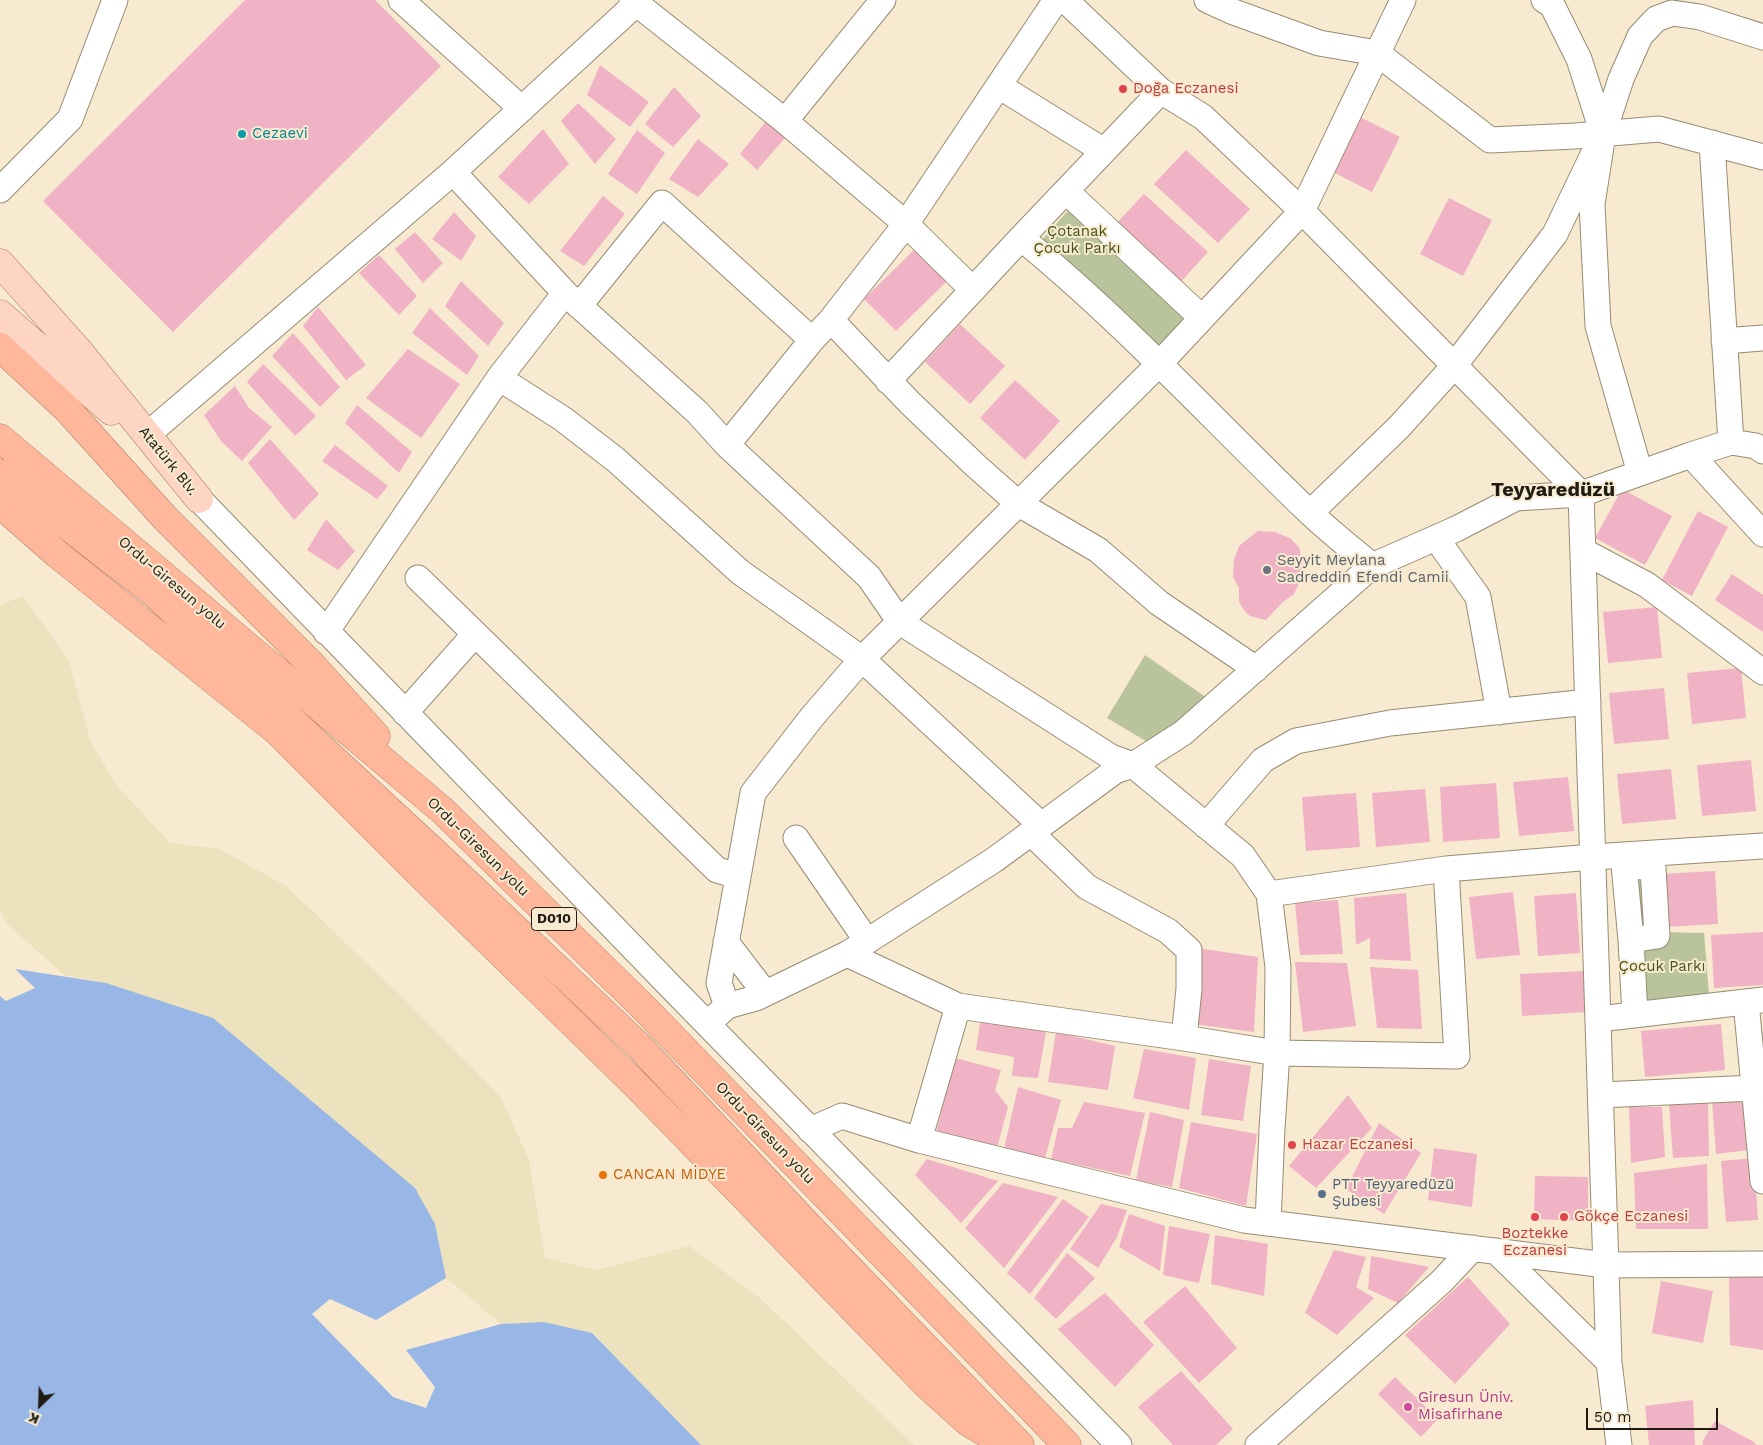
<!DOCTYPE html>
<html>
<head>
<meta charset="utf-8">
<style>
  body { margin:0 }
  #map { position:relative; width:1763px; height:1445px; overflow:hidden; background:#f7ead0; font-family:"Work Sans",sans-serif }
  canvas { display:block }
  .north { position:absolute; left:15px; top:1380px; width:50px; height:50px; -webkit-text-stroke:4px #f7ead0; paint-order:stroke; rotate:204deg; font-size:14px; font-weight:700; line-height:20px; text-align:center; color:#201c12 }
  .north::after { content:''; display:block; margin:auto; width:18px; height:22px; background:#201c12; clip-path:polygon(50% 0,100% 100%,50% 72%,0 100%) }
  .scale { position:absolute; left:1586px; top:1408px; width:132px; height:22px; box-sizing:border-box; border:2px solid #201c12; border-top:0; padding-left:6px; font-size:15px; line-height:18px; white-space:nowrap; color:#201c12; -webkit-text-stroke:4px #f7ead0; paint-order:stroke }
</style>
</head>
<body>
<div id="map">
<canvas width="1763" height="1445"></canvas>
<div class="north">K</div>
<div class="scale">50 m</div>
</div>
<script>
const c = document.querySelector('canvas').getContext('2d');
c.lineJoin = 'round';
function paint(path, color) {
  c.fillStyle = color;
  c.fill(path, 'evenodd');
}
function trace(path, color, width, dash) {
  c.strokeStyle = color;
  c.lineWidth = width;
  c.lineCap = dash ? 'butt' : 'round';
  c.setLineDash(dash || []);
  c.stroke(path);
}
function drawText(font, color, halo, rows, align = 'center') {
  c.font = font + ' "Work Sans",sans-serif';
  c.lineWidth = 4;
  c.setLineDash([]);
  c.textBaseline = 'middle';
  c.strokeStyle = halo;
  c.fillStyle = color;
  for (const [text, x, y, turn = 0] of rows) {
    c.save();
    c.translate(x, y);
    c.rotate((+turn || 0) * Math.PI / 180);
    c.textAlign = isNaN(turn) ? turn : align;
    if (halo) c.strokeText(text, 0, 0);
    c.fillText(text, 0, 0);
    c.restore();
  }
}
const green = new Path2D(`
  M1073,205L1193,317L1161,348L1041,241Z
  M1145,655L1210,700L1151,744L1107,718Z
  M1657,862L1662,932L1704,933L1709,995L1628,1006L1618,866Z`);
const sand = new Path2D(`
  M23,596L69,661L90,741L117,786L170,843L219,849L286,886L399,994L500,1096L529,1160L545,1258L596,1270L689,1246L760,1298L914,1445H701L592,1333L544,1322L501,1324L446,1278L435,1224L106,983L64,975L6,923L0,909V605Z`);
const water = new Path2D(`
  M15,969L106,983L213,1018L415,1188L435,1224L446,1278L376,1320L330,1299L312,1314L393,1397L426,1408L435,1387L406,1350L501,1324L544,1322L592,1333L701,1445H0V996L6,1001L35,988Z`);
const building = new Path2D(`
  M245,0H375L441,66L173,332L43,201Z
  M600,65L649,102L630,127L587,95Z
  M674,87L701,116L673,147L645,124Z
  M578,103L616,139L595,164L561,121Z
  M1358,116L1400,137L1372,192L1331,171Z
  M768,119L785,138L757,170L740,154Z
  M543,129L569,164L529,204L498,177Z
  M637,130L665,153L637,194L608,174Z
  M698,139L729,164L698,197L669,179Z
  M1186,150L1250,209L1218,243L1154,184Z
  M1144,194L1208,252L1176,287L1112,228Z
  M603,196L625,214L584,266L560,251Z
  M1449,198L1492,220L1463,276L1420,254Z
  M454,212L476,236L461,261L432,239Z
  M415,232L443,263L423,283L395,249Z
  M917,247L949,279L896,331L864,299Z
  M379,255L417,296L399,315L359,273Z
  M461,281L504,323L488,346L445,306Z
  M318,307L366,365L346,380L303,326Z
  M430,308L479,356L467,375L412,333Z
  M960,324L1005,366L970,404L925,362Z
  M293,333L340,387L320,407L272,356Z
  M408,349L460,384L421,438L366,398Z
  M263,364L316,416L295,436L247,382Z
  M1015,380L1060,421L1025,460L980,418Z
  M235,386L249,408L272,427L242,461L221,441L204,415Z
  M357,405L412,452L399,473L345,423Z
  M270,439L319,494L294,520L248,463Z
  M335,445L388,486L377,499L322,461Z
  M1622,489L1672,516L1645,565L1595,538Z
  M1698,511L1728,527L1692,596L1662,580Z
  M326,519L355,551L338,570L307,550Z
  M1258,531L1275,532L1290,538L1299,547L1303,564L1300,581L1294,594L1283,602L1266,620L1250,616L1244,610L1239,602V588L1233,577L1234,560L1239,546Z
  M1732,574L1763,595V632L1715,600Z
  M1657,607L1662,658L1608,663L1603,612Z
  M1741,668L1746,718L1692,724L1687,673Z
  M1664,688L1669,739L1614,744L1609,693Z
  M1751,760L1756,811L1702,816L1697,765Z
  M1671,769L1676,819L1622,824L1617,774Z
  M1568,777L1574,831L1519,836L1513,782Z
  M1496,783L1500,838L1443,842L1440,787Z
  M1425,789L1430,842L1376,847L1372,793Z
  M1356,793L1360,847L1306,851L1302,797Z
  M1715,871L1718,924L1664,927L1661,874Z
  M1513,892L1520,955L1476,959L1469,897Z
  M1406,893L1411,961L1370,959V938L1356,945L1354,898Z
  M1576,893L1580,953L1538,956L1534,896Z
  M1338,900L1343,954L1300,955L1295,903Z
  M1763,932V985L1714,988L1711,935Z
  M1197,948L1258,957L1254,1032L1193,1024Z
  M1295,962L1347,963L1356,1026L1303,1032Z
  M1370,967L1418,970L1422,1029L1377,1028Z
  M1583,971L1586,1012L1522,1016L1520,974Z
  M981,1017L1046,1032L1038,1078L1012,1076L1014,1057L976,1050Z
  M1721,1024L1725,1070L1645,1077L1641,1031Z
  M1056,1032L1115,1046L1108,1090L1048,1082Z
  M1144,1049L1196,1058L1189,1110L1133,1098Z
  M955,1058L1001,1070L995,1090L1008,1107L997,1148L936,1133Z
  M1209,1059L1251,1066L1243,1121L1201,1115Z
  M1018,1087L1061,1100L1045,1158L1004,1149Z
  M1348,1095L1372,1128L1316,1188L1289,1166Z
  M1748,1097V1150L1716,1154L1712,1100Z
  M1084,1102L1145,1113L1130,1176L1051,1159L1058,1128H1072Z
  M1708,1102L1709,1156L1673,1158L1669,1104Z
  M1629,1107H1662L1665,1157L1631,1163Z
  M1150,1112L1184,1120L1172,1187L1136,1180Z
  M1191,1122L1257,1134L1246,1206L1179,1188Z
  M1379,1123L1421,1153L1384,1214L1346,1189Z
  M1434,1148L1477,1154L1472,1207L1428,1200Z
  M1754,1158L1758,1220L1726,1222L1721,1161Z
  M927,1159L998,1181L961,1223L915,1175Z
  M1707,1164L1708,1229H1636L1634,1173Z
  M1535,1176L1588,1177V1221L1534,1219Z
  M1003,1183L1058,1197L1004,1268L965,1228Z
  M1063,1199L1089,1217L1030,1294L1007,1273Z
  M1101,1204L1127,1210L1117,1237L1098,1268L1070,1249Z
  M1129,1214L1165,1226L1160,1271L1119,1247Z
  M1169,1226L1210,1234L1199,1283L1163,1275Z
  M1215,1235L1268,1244L1264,1296L1211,1284Z
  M1334,1250L1366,1257L1356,1287L1374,1298L1337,1335L1305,1313Z
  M1067,1253L1095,1278L1056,1319L1034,1298Z
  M1371,1256L1429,1267L1398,1303L1368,1289Z
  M1729,1276L1763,1277V1350L1730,1345Z
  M1468,1277L1510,1324L1455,1384L1405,1335Z
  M1661,1281L1713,1291L1703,1343L1652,1333Z
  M1185,1286L1237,1348L1199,1383L1143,1322Z
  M1105,1293L1154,1345L1115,1387L1058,1329Z
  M1181,1371L1233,1429L1216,1445H1173L1138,1407Z
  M1395,1377L1438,1419L1421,1437L1378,1394Z
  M1693,1400L1695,1445H1649L1645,1406Z
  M1715,1421L1754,1442L1756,1445H1703L1702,1442Z`);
const minor = new Path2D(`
  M401,0L522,109
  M632,0L785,121L906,224L973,290
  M1065,0L1161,91L1203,117L1302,211L1581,494L1609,1362L1619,1445
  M1207,0L1231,11L1319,43L1377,53L1490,140L1575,136L1659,129L1763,157
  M1544,0L1552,5L1579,59L1603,134L1592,204L1598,326L1640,473
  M999,86L1104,151
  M785,121L883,0
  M1712,143L1731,442
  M453,172L565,293L697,412L727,445L869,577L900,622L1111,757L1133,765L1243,856L1269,894L1278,967L1277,1053L1272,1129L1268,1223
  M0,190L70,119L115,0
  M1066,191L1202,318
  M1021,238C1124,322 1213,420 1309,512C1329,531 1351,548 1372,566
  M579,306L662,203L812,340L831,320L910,403L976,466L1019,504L1098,550L1159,603L1256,669
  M831,320L906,224L1056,0
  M1724,341L1763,338
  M499,378L563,419L616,460L740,572L862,659L1041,825
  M888,381L1021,238L1161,91
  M147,435L453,172L640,0
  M727,445L812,340
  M1691,455L1763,534
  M199,499L672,988L1119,1445
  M1310,513L1399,427L1454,366L1555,234L1603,134L1621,79L1640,36L1656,19L1672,13L1700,17L1763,37
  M1436,538L1478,597L1499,712
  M1583,551L1647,585L1763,672
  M418,578L717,870L738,876
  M326,632L499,378L565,293
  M405,713L475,634
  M1206,826L1263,760L1296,741L1390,723L1588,702
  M1031,833L1087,887L1168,931L1189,950V989L1184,1038
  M796,838L867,941
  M1269,894L1446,869L1593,857L1763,846
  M1631,940L1657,936L1653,868L1624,865L1631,940L1635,1015
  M726,942L765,993
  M847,954L958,1006L1184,1038L1277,1053L1457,1056L1446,869
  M1746,1002L1763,1181
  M727,1006L719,983L753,793L812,717L862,659L1160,363L1302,211L1403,0
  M715,1017L727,1006L756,998L847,954L994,860L1115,771L1133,765L1183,733L1372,566L1456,529L1516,498L1581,494L1691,455L1731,442L1756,446L1763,451
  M1599,1019L1763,1000
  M1601,1095L1754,1088
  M810,1130L842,1116L919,1140L1244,1220L1606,1265L1763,1264
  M919,1140L958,1006
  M1496,1251L1609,1362
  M1258,1445L1441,1282L1473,1248`);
const major = new Path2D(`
  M0,263L78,350L199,499
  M0,314L111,411`);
const highway = new Path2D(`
  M0,347L67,409L165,518L310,663L376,736
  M0,438L443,811L648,1012L1067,1445
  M0,473L156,595L433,851L639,1046L818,1236L1020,1445
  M0,504L57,554L277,731L419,873L638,1087L928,1386L968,1422L1005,1444`);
const markers = [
  [1123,89,5,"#e0444e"],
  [242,134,5,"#0f9aa8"],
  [1267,570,5,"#6b7280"],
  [1292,1145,5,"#e0444e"],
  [603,1175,5,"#e8710a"],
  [1322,1194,5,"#5c6f8a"],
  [1535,1217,5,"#e0444e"],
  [1564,1217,5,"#e0444e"],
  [1408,1407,5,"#d1479c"]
];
const shields = [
  [554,919,45]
];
const shieldNames = [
  ["D010",554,919]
];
const healthNames = [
  ["Doğa Eczanesi",1133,89],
  ["Hazar Eczanesi",1302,1145],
  ["Gökçe Eczanesi",1574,1217],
  ["Boztekke",1535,1234,"center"],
  ["Eczanesi",1535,1251,"center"]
];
const cultureNames = [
  ["Cezaevi",252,134]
];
const parkNames = [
  ["Çotanak",1077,232],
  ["Çocuk Parkı",1077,249],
  ["Çocuk Parkı",1662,967]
];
const streetNames = [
  ["Atatürk Blv.",168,461,51],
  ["Ordu-Giresun yolu",172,583,40],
  ["Ordu-Giresun yolu",478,847,44],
  ["Ordu-Giresun yolu",765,1133,46]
];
const worshipNames = [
  ["Seyyit Mevlana",1277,561],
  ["Sadreddin Efendi Camii",1277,578]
];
const foodNames = [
  ["CANCAN MİDYE",613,1175]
];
const serviceNames = [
  ["PTT Teyyaredüzü",1332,1185],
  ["Şubesi",1332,1202]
];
const hotelNames = [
  ["Giresun Üniv.",1418,1398],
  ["Misafirhane",1418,1415]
];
const districtNames = [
  ["Teyyaredüzü",1553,490]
];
paint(green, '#b9c49c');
paint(sand, '#ece2bd');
paint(water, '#98b6e6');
paint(building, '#f0b2c5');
trace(minor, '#978b73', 27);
trace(major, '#b0816b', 29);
trace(highway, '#b0816b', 29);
trace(minor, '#fff', 25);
trace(major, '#fed4c3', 28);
trace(highway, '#feb79b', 28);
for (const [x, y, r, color] of markers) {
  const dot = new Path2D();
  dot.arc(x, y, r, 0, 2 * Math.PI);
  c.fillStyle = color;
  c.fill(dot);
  trace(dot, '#f7ead0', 2);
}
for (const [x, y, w] of shields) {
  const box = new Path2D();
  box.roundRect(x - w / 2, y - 11.5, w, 23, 4);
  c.fillStyle = '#f7ead0';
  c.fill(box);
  trace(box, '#201c12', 1);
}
drawText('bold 14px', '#201c12', null, shieldNames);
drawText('15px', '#be3a42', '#f7ead0', healthNames, 'left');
drawText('15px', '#0d838f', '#f7ead0', cultureNames, 'left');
drawText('15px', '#475417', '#f7ead0', parkNames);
drawText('15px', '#201c12', '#f7ead0', streetNames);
drawText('15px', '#5b616d', '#f7ead0', worshipNames, 'left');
drawText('15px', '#c56008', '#f7ead0', foodNames, 'left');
drawText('15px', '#4e5e75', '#f7ead0', serviceNames, 'left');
drawText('15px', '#b23c85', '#f7ead0', hotelNames, 'left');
drawText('bold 20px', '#201c12', '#f7ead0', districtNames);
</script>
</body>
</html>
